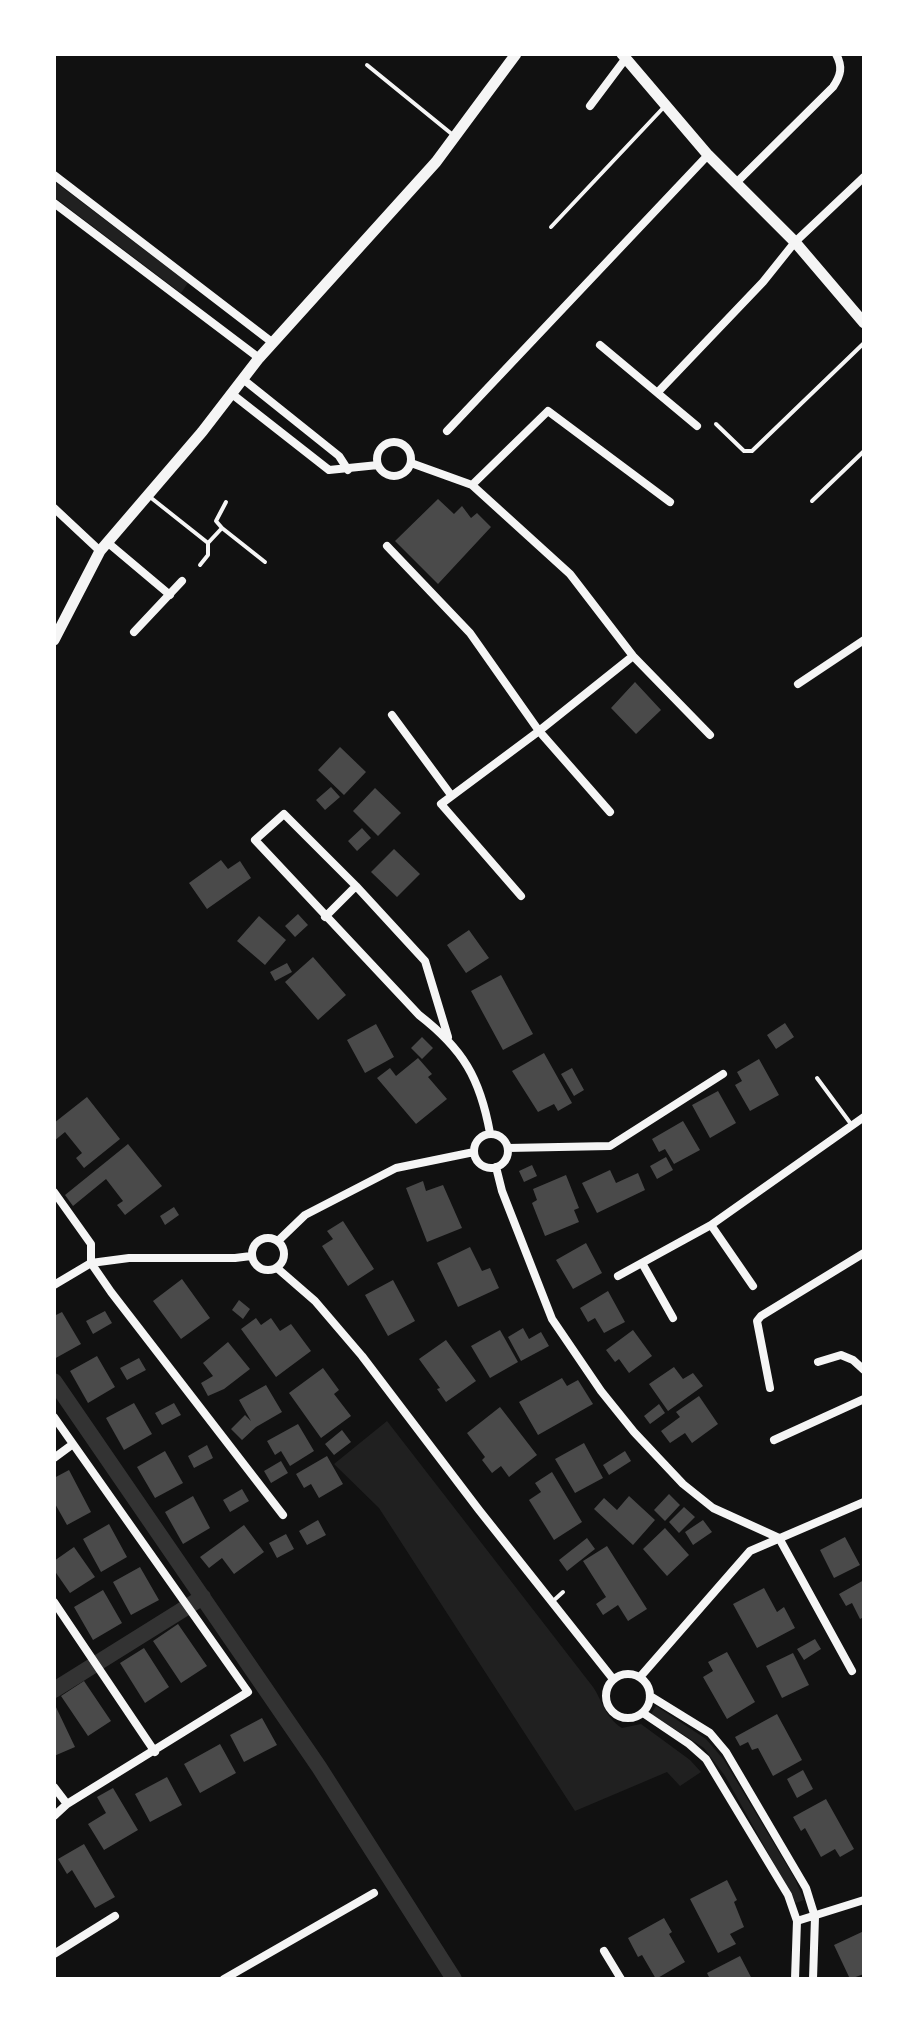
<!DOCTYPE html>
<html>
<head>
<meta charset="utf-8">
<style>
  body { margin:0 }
  #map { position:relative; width:918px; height:2033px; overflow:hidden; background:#111; font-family:"Archivo Narrow",sans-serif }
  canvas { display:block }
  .frame { position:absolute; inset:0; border:56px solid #fff; pointer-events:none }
</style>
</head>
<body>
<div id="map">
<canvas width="918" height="2033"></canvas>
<div class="frame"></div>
</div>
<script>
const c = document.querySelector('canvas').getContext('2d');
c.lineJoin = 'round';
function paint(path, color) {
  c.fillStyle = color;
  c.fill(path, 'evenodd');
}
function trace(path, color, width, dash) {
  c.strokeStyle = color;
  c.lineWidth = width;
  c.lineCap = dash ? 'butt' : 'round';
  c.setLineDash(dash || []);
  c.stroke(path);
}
const green = new Path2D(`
  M54,181L188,283L181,293L54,197Z
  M387,1421L593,1687C603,1702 605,1717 622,1728L641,1724L690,1760L701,1772L680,1786L667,1772L575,1811L379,1508L334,1464Z
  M656,1706L706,1739L724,1760L795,1879L804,1900L796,1903L725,1776L704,1748L651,1714Z`);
const canal = new Path2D(`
  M54,1381L319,1767L454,1979
  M54,1690L203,1597`);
const building = new Path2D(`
  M438,499L454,514L462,506L471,518L477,513L491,527L438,584L395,541Z
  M635,682L661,710L636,734L611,708Z
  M340,747L366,772L344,795L318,770Z
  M331,787L340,797L325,810L316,800Z
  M375,788L401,813L378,836L353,811Z
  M362,828L371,838L357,851L348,841Z
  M394,849L420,874L397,897L371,872Z
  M221,860L228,869L240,861L251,878L207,909L189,883Z
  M298,914L308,925L295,937L285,926Z
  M259,916L286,940L265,965L237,941Z
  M469,930L489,958L466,973L447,945Z
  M313,957L346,995L318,1020L285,982Z
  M287,963L292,972L275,981L270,972Z
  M501,975L533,1034L503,1050L471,991Z
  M785,1023L794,1037L776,1049L767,1035Z
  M376,1024L394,1057L365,1073L347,1040Z
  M422,1037L433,1048L422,1059L411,1048Z
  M544,1053L572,1103L558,1111L554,1104L538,1112L512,1071Z
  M418,1058L432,1074L428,1077L447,1099L416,1124L377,1078L390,1068L396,1076Z
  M759,1059L779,1095L750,1111L735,1085L742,1081L737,1072Z
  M572,1068L584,1090L574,1096L561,1074Z
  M718,1091L736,1123L710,1138L692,1105Z
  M87,1097L120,1139L84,1168L76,1158L82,1153L65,1132L54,1141V1123Z
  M683,1121L700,1150L674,1164L665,1149L659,1152L652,1139Z
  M128,1144L162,1186L125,1215L117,1205L123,1201L106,1179L73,1206L65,1195Z
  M666,1157L673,1170L657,1179L650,1166Z
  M532,1165L537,1176L524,1182L519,1171Z
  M610,1170L616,1183L638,1173L645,1190L597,1213L582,1183Z
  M566,1175L579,1208L574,1210L579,1222L545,1236L532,1203L537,1200L533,1189Z
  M423,1181L426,1191L443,1185L462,1228L427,1242L406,1188Z
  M174,1207L179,1215L165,1225L160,1216Z
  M343,1221L374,1269L348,1286L322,1246L333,1239L327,1231Z
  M586,1243L602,1273L573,1289L556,1260Z
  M470,1247L482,1271L490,1268L499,1288L458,1307L437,1263Z
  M182,1279L210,1318L181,1339L153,1301Z
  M393,1280L415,1321L388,1336L365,1295Z
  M608,1291L625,1322L604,1333L595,1318L588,1322L580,1308Z
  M239,1300L250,1309L243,1319L232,1310Z
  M105,1311L112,1323L93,1334L86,1321Z
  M62,1312L81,1344L54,1359V1316Z
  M256,1318L261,1325L271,1318L280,1331L291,1324L311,1351L276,1377L241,1329Z
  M523,1328L529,1339L541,1332L549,1346L521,1361L508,1337Z
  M500,1330L518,1362L490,1378L471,1346Z
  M633,1330L652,1356L629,1373L619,1359L615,1362L606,1350Z
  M446,1340L476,1381L446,1402L437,1389L440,1388L419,1359Z
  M228,1342L250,1369L224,1389L208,1396L201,1383L213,1376L203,1363Z
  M97,1356L115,1387L88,1403L70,1371Z
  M139,1358L146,1370L127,1380L120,1368Z
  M674,1367L683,1379L693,1373L703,1386L668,1411L649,1384Z
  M323,1368L339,1390L334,1394L351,1416L321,1438L289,1393Z
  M562,1378L567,1386L578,1380L593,1404L538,1435L519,1402Z
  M266,1385L282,1412L256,1427L242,1440L231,1429L245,1415L251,1421L239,1400Z
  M699,1396L718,1424L692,1443L685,1433L670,1443L661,1431L680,1417L676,1412Z
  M134,1403L152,1434L124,1450L106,1418Z
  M174,1403L181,1415L162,1425L155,1413Z
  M659,1404L665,1413L650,1424L644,1416Z
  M500,1407L537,1455L509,1477L501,1466L492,1473L482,1460L485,1457L467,1433Z
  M298,1424L314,1451L290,1466L281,1451L275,1455L267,1441Z
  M342,1430L351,1442L334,1455L325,1444Z
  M584,1443L603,1478L575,1493L555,1459Z
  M207,1445L213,1458L194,1468L188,1456Z
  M165,1451L183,1483L155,1498L137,1467Z
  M625,1451L631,1461L609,1475L603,1465Z
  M327,1456L343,1484L319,1498L311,1484L304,1488L296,1474Z
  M281,1461L288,1473L271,1483L264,1471Z
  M69,1470L91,1512L67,1525L54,1502V1478Z
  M552,1472L582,1522L554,1540L529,1500L541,1492L535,1483Z
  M242,1489L249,1501L230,1512L223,1500Z
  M669,1494L680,1505L665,1521L654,1510Z
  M193,1496L210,1528L183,1544L165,1512Z
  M629,1496L655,1520L633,1545L594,1509L604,1498L617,1510Z
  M684,1507L695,1517L679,1533L669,1522Z
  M318,1520L326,1535L307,1545L299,1531Z
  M703,1520L712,1532L693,1545L685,1532Z
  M109,1524L127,1557L101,1572L83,1539Z
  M244,1525L264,1552L234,1574L222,1558L209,1568L200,1557Z
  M665,1528L689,1555L667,1576L643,1549Z
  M286,1534L294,1549L277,1558L269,1543Z
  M845,1537L860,1565L834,1578L820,1550Z
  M587,1538L595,1549L567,1571L559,1560Z
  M607,1546L647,1609L628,1621L618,1605L603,1615L596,1604L606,1597L583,1561Z
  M74,1547L95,1577L70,1593L54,1570V1561Z
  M140,1567L159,1600L131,1615L113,1582Z
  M864,1580V1617L860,1619L852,1603L846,1606L839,1594Z
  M764,1588L777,1612L784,1607L795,1628L757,1648L733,1604Z
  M103,1590L122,1623L93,1640L74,1607Z
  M178,1624L207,1666L181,1683L153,1641Z
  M815,1639L821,1649L804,1660L797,1649Z
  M144,1648L169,1687L145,1703L120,1663Z
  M727,1652L755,1702L727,1719L703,1677L713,1671L708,1662Z
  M793,1653L809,1685L782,1698L766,1666Z
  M84,1681L111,1721L88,1736L61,1696Z
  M54,1703L75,1747L54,1756Z
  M777,1714L802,1760L773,1776L758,1748L752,1750L748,1742L740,1746L735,1737Z
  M262,1718L277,1745L244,1762L230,1735Z
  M220,1744L236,1773L200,1793L184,1764Z
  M803,1770L813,1789L797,1798L787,1779Z
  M167,1777L182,1805L150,1822L135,1794Z
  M113,1788L138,1830L104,1850L88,1824L106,1813L97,1797Z
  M826,1799L854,1849L840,1857L835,1849L821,1857L805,1828L801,1831L793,1817Z
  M84,1844L115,1897L95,1908L72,1870L67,1874L58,1859Z
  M727,1880L737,1900L734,1902L744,1927L730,1934L736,1944L718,1953L690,1899Z
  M664,1918L672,1932L669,1934L685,1962L656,1979L642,1955L638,1957L628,1938Z
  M864,1931V1974L850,1979L834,1945Z
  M740,1956L752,1979H710L707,1973Z`);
const service = new Path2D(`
  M367,65L453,135
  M551,227L664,107
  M716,424L744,451H752L864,343
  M150,497L208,543V555L200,565
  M812,501L864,451
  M222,528L265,562
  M208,543L222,528L216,521L226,502
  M817,1078L851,1124
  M552,1602L563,1592
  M864,1697V1712`);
const minor = new Path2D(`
  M590,106L626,58
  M54,175L273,343
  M736,183L833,87C841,75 843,67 836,54
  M54,203L259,358
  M600,345L697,426
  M244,380L339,456L348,470
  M658,392L763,282L795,242L864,177
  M232,394L329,470L378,465
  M447,431L708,155
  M377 459a17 17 0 1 1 34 0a17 17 0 1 1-34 0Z
  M411,463L472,485L570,574L633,656L710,735
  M472,485L548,411L670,502
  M54,508L100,551
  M107,542L170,595
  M387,546L470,633L539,731L441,804L521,896
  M134,632L182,581
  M798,684L864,640
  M392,715L451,795
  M610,812L539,731L633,656
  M325,917L356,886
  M448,1037L425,961L356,886L284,814L255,840L419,1015C463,1049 480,1078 490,1133
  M474 1151a17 17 0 1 1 34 0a17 17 0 1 1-34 0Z
  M508,1148L610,1146L723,1074
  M496,1167L502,1191L552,1319L601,1391L634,1432L683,1484L713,1508L779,1538L852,1671
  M54,1192L91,1244V1263L111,1292L283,1515
  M711,1225L753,1286
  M252 1254a16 16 0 1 1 32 0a16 16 0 1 1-32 0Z
  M278,1241L305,1215L396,1168L474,1152
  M642,1263L673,1318
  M277,1268L315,1301L362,1356L479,1510L613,1679
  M618,1276L711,1225L864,1117
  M54,1285L91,1263L129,1258H235L251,1256
  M818,1362L841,1355L853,1360L864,1370
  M770,1388L757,1321L761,1316L864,1253
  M54,1417L248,1692L67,1804L54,1816
  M774,1440L864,1399
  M54,1458L73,1444
  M54,1602L155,1752
  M606 1696a22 22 0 1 1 44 0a22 22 0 1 1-44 0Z
  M640,1677L750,1551L864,1502
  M650,1696L710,1733L726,1752L806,1888L815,1917L813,1979
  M643,1713L689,1744L706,1759L788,1895L797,1921L795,1979
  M54,1787L67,1804
  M797,1921L864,1900
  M604,1951L621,1979
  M54,1954L115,1916
  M224,1979L374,1893`);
const tertiary = new Path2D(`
  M622,54L708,155L795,242L864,323
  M54,640L100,551L202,432L259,358L436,162L516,54`);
paint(green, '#202020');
trace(canal, '#333', 16);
paint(building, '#4a4a4a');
trace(service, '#f5f5f5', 4);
trace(minor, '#f5f5f5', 8);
trace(tertiary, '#f5f5f5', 11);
</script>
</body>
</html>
